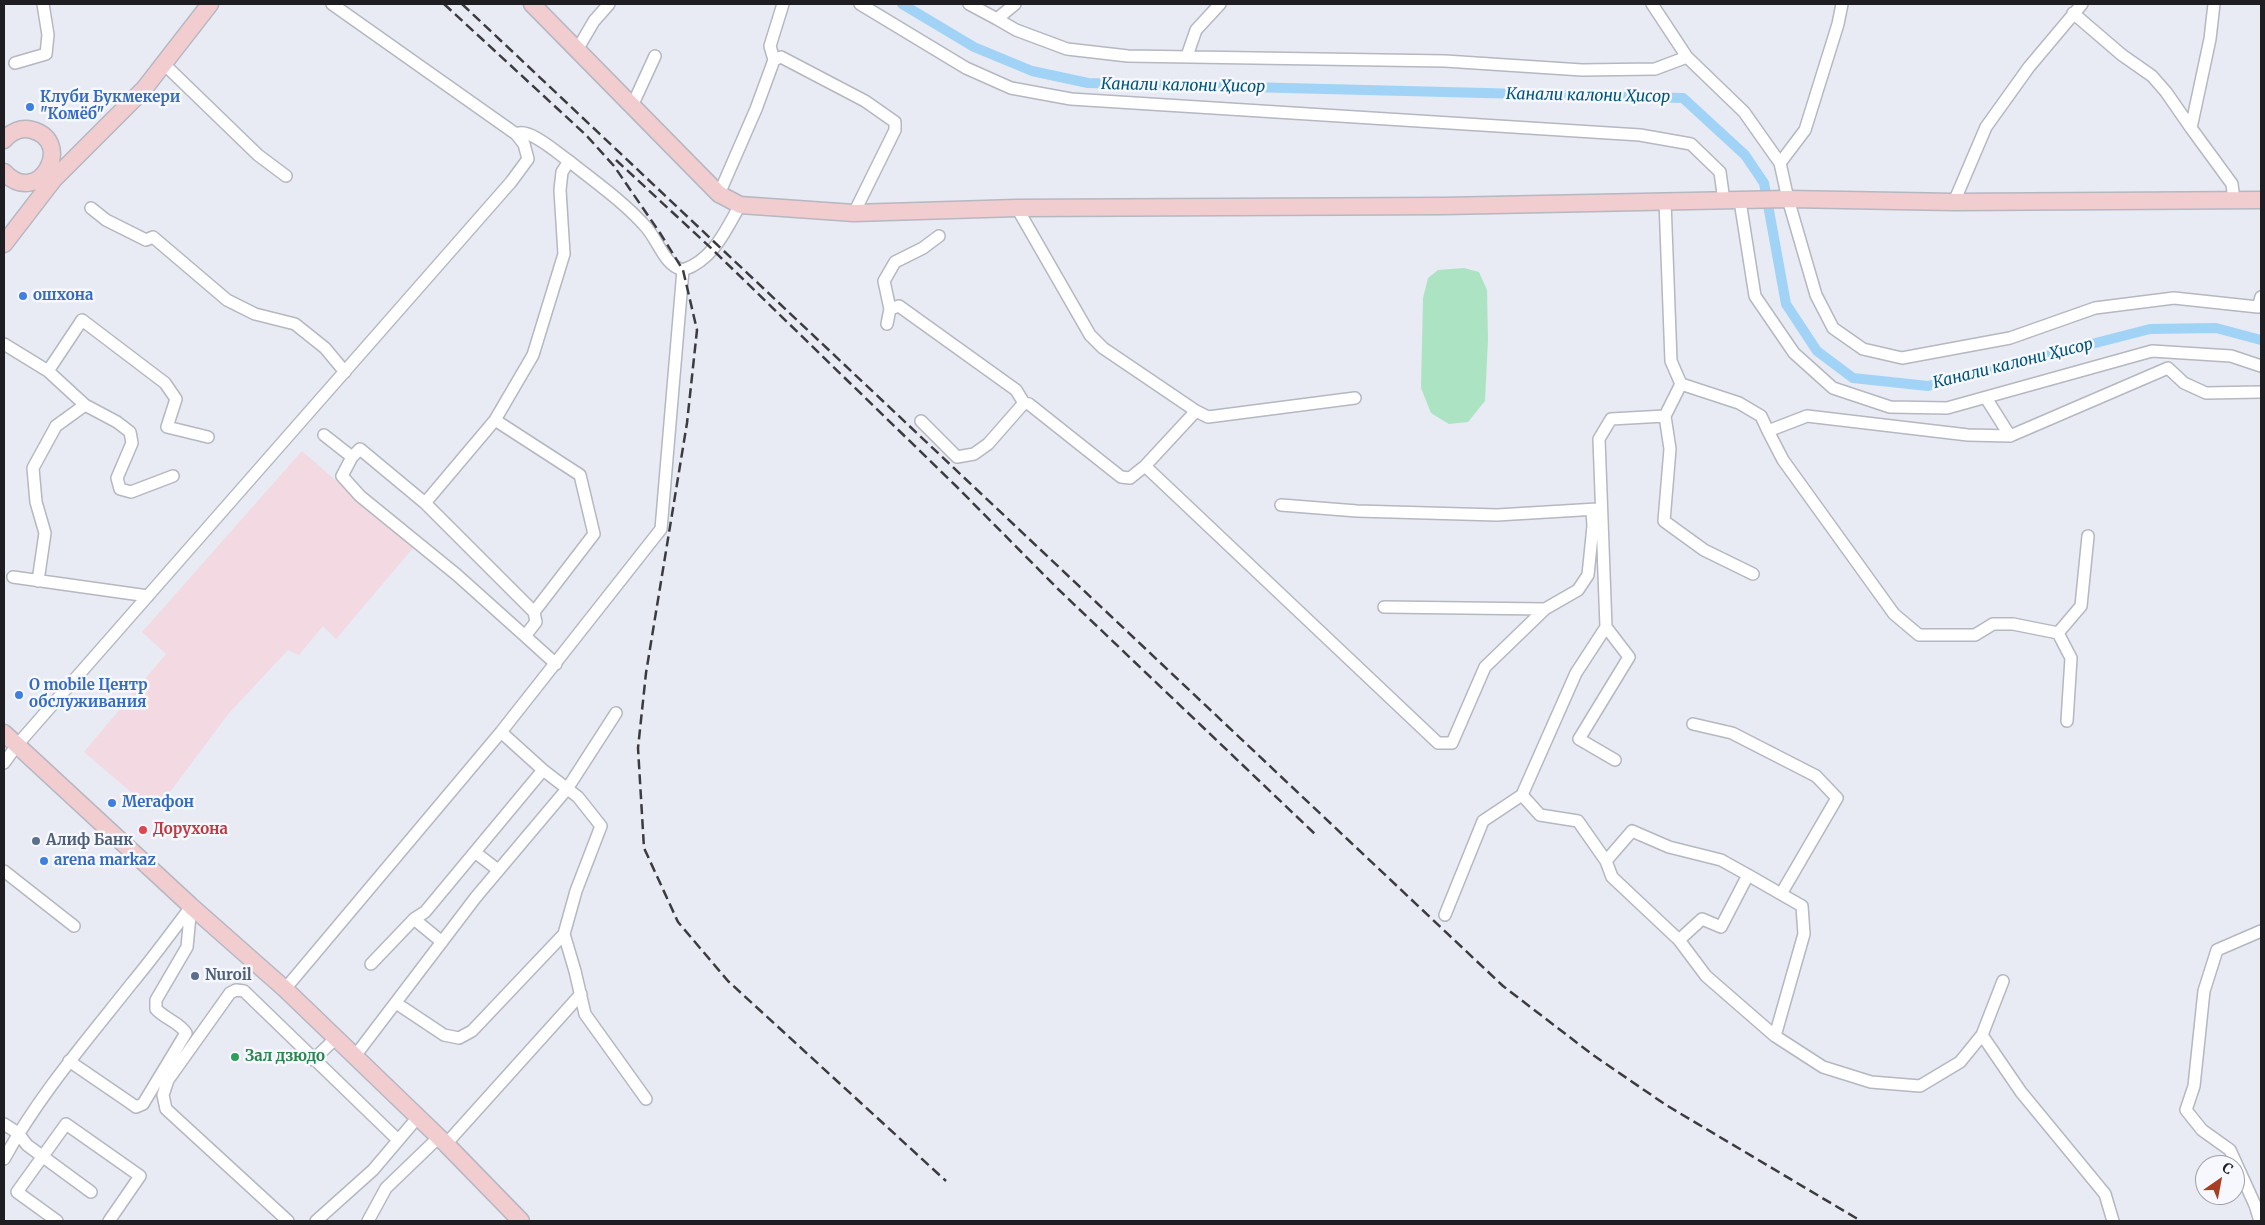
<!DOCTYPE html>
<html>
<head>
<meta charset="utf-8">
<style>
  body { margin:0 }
  #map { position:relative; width:2265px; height:1225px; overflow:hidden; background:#e8eaf4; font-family:Merriweather,serif }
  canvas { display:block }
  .frame { position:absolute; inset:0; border:5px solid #1e1e22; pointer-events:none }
  .north { position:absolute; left:2195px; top:1155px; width:50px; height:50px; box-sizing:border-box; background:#f6f8fe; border:1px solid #a0a1a6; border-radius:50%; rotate:33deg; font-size:14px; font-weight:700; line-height:20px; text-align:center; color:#1e1e22 }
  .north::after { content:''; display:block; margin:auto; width:18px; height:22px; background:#a83f24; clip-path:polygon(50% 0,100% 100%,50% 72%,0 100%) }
</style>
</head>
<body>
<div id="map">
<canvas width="2265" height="1225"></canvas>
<div class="frame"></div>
<div class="north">С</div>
</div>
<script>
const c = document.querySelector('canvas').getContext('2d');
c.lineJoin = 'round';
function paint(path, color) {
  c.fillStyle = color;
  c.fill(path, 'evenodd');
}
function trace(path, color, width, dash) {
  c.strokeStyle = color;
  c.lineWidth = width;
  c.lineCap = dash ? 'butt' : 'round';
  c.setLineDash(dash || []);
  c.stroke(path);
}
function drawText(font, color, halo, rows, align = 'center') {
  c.font = font + ' Merriweather,serif';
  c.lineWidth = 5;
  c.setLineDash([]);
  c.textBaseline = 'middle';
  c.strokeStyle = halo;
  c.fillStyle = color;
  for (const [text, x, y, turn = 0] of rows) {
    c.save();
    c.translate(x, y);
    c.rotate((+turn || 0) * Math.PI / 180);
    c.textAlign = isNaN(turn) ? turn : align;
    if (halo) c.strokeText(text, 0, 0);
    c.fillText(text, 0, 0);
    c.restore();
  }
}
const commercial = new Path2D(`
  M302,451L413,548L336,639L323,626L299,655L288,650L229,713L167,796L152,810L84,752L166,654L142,632Z`);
const green = new Path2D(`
  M1464,268L1479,272L1487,290L1488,339L1485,401L1468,422L1449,424L1431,413L1421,388L1423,298L1428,278L1438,270Z`);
const canal = new Path2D(`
  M902,4L974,47L1032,71L1088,83L1683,98L1745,155L1764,183L1786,304L1817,351L1853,378L1928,386L2150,329L2216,328L2261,340`);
const street = new Path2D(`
  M860,4L966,68L1011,88L1071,99L1640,135L1691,144L1720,172L1724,201
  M969,4L997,19L1015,4
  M1652,4L1687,57L1744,112L1780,163L1788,199L1816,295L1833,328L1863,349L1902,358L2010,338L2095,308L2174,298L2258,307L2261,297
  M2214,4L2210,39L2191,128L2232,184L2234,200
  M2073,13L2122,55L2152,76L2166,92L2191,128
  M997,19L1016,30L1067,49L1128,56L1445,61L1582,70L1655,69L1687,57
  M577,50L594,21L609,4
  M1187,56L1196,30L1220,4
  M774,60L770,46L783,4
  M15,63L46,54L48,35L43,4
  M164,64L258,155L286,176
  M632,106L655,56
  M516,134C529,127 557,153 569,161L562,172L560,190L564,254L533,355L495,420L425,503L534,612L536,622L525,636L556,664
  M569,161C595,182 624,202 646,227C659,242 664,265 683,270
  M1780,163L1805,130L1838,24L1842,4
  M719,194L756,109L774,60L781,57L865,101L895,122V130L854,213
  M1665,201L1671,361L1681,384L1739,403L1761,416L1768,431
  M1740,201L1755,296L1794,353L1833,388L1890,407L1947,408L2152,351L2231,356L2261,366
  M1954,202L1986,127L2029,67L2082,4
  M91,208L106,220L146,240L153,237L227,300L255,314L295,324L325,348L345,372
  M1017,208L1090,335L1103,348L1196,411L1208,417L1355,398
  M890,309L899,306L1016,390L1024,403
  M887,324L890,309L884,281L895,262L923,248L939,236
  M4,344L48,371L85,405L56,426L33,468L36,502L45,533L38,581
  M48,371L82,320L165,383L176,399L167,427L208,437
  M1681,384L1665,416L1670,449L1664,521L1704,550L1753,574
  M1986,398L2010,436
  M85,405L117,422L130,432L132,443L117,478L120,489L131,492L173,476
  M495,420L580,475L594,534L534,612
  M921,421L957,457L974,454L988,444L1024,403L1029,404L1121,477L1130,478L1145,466L1196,411
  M324,435L352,457
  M1145,466L1438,743H1452L1485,667L1545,609L1578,590L1588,575L1593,526L1592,510
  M425,503L360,449L352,457L342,476L360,496L457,575L525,636
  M1281,505L1357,511L1497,515L1597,509
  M2088,536L2081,606L2058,633L2013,624H1993L1975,635H1919L1894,614L1783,460L1768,431L1807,416L1968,435L2010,436L2168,368L2184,383L2206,393L2261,392
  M13,577L148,596
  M1384,607L1545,609
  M1606,627L1629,657L1579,739L1615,760
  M2058,633L2071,658L2067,721
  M1693,724L1732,733L1816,776L1837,798L1781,894L1802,906L1804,934L1775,1036
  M501,732L543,770L578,797L601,826L576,891L564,934L575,971L585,1014L646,1099
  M4,763L17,745L511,182L528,159L524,144L516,134L332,4
  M1522,795L1540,815L1578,821L1606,861
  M476,853L498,870
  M4,871L74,926
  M1748,875L1721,860L1669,847L1632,831L1606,861L1612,877L1679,940L1706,976L1775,1036L1823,1067L1871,1082L1920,1086L1960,1062L1982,1035L2003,981
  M1445,915L1483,821L1522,795L1576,673L1606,627L1599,439L1611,419L1665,416
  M414,919L442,942
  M1679,940L1702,919L1721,927L1748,875L1781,894
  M371,964L414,919L425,912L543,770
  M285,989L501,732L661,529L683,270C713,260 726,230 740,205
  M396,1003L444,1035L459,1038L472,1031L564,934
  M1982,1035L2021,1092L2105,1194L2113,1221
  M355,1056L476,897L567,789L616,713
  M313,1060L336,1038
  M69,1061L129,1102L136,1107L143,1104L186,1033C179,1022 165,1019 156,1009V1000L187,947L191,906
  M4,1124L18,1133L27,1145L91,1192
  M446,1144L581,994
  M4,1159C39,1095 87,1040 132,983C152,959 171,933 190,908
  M57,1221L17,1192L66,1124L140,1176L109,1221
  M288,1221L166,1109L163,1095L168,1080L230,993L236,990L244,991L398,1140
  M316,1221L373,1170L418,1117
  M368,1221L386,1188L439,1137
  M2260,1221L2255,1205L2230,1150L2202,1130L2186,1110L2194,1086L2204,991L2217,950L2261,931`);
const secondary = new Path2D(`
  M532,4L719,194L740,205L854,213L1017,208L1444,206L1788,199L1954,202L2261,200
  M4,140C11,132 21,127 32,130C76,142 38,209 4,172
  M4,244L54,179L144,89L210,4
  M4,733L191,906L285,989L446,1144L521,1221`);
const rail = new Path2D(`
  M444,4L586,135L614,166L660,233L683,270L697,330L687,423L646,673L638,748L644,848L678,922L728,981L946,1181
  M462,4L1503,986L1593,1055L1666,1105L1861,1221
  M616,160L712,249L956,486L1058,589L1316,835`);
const markers = [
  [30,107,5,"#3f7fe0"],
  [23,296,5,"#3f7fe0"],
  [19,695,5,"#3f7fe0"],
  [112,803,5,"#3f7fe0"],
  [143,830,5,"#e0444e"],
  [36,841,5,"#5c6f8a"],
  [44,861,5,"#3f7fe0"],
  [195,976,5,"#5c6f8a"],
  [235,1057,5,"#2e9e5b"]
];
const shopNames = [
  ["Клуби Букмекери",40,98],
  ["\"Комёб\"",40,115],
  ["ошхона",33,296],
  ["O mobile Центр",29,686],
  ["обслуживания",29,703],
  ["Мегафон",122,803],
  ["arena markaz",54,861]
];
const healthNames = [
  ["Дорухона",153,830]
];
const serviceNames = [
  ["Алиф Банк",46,841],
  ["Nuroil",205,976]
];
const leisureNames = [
  ["Зал дзюдо",245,1057]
];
const waterNames = [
  ["Канали калони Ҳисор",1183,86,1],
  ["Канали калони Ҳисор",1588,96,1],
  ["Канали калони Ҳисор",2013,364,-14]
];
paint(commercial, '#f3d9e1');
paint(green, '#ace3c3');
trace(canal, '#a1d3f6', 10);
trace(street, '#b5b7c1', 14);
trace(secondary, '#b5b7c1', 19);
trace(street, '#fff', 11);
trace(secondary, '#f2cdcf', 16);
trace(rail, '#3b3b40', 2.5, [10, 5]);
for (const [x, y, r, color] of markers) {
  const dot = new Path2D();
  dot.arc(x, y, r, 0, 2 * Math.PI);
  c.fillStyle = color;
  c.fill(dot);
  trace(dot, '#f6f8fe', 2);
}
drawText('bold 15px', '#366cbe', '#f6f8fe', shopNames, 'left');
drawText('bold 15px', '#be3a42', '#f6f8fe', healthNames, 'left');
drawText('bold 15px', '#4e5e75', '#f6f8fe', serviceNames, 'left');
drawText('bold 15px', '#27864d', '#f6f8fe', leisureNames, 'left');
drawText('italic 16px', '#00547c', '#f6f8fe', waterNames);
</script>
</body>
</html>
